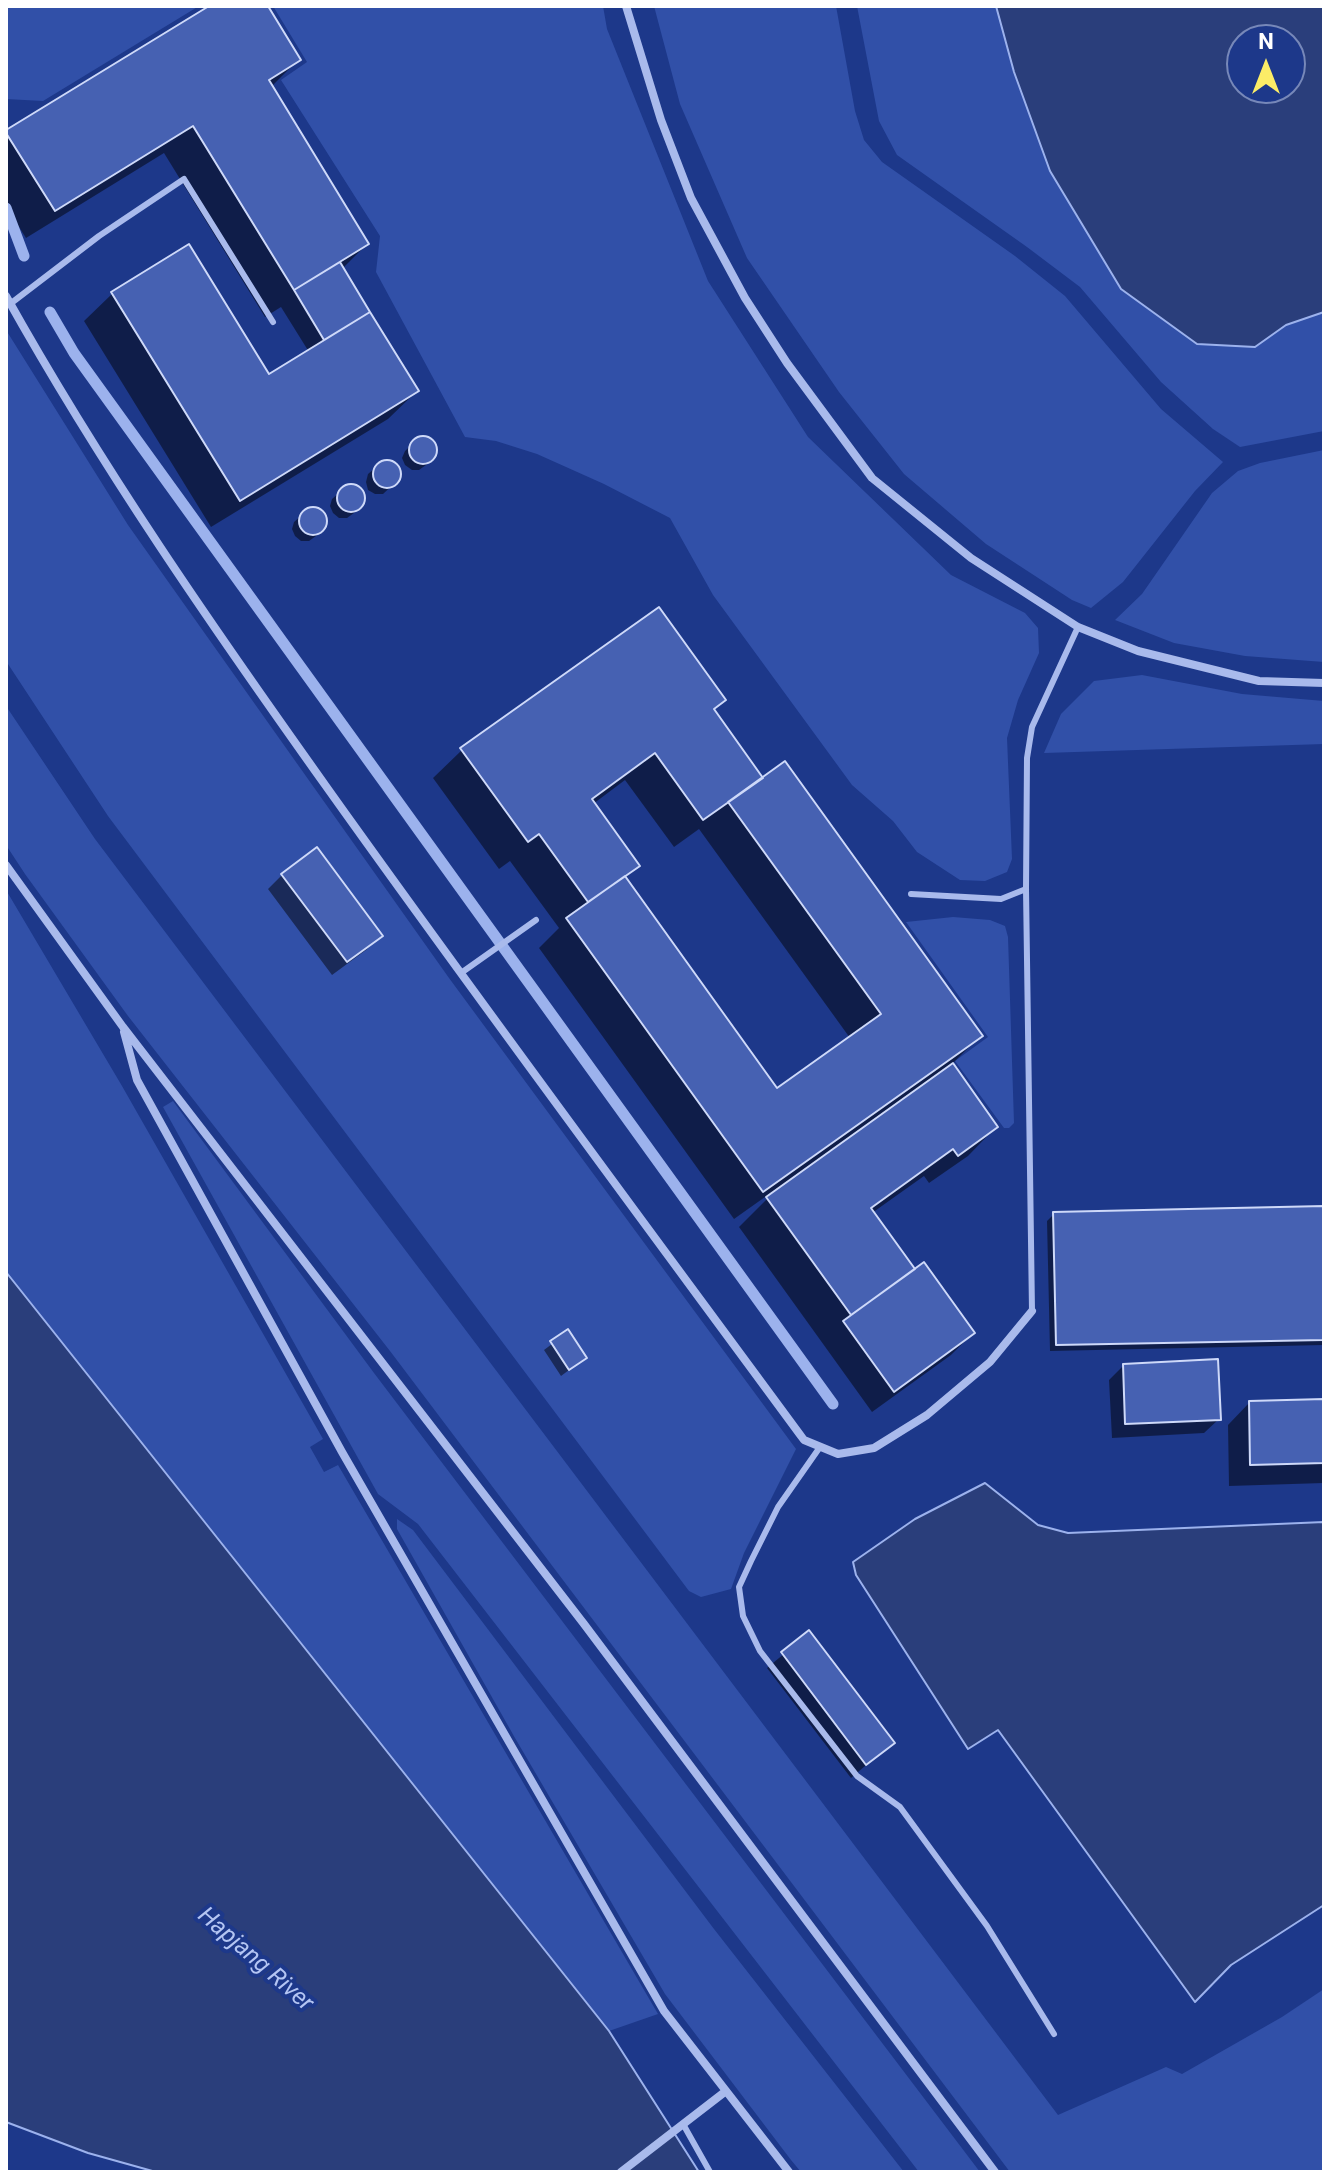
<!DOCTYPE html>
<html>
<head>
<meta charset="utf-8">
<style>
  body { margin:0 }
  #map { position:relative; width:1330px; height:2178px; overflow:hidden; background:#1d388a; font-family:Roboto,sans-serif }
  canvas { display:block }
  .frame { position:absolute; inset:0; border:8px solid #fff; pointer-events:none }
  .north { position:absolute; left:1226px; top:24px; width:80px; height:80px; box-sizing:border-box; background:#1d388a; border:2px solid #7788b9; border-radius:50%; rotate:0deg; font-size:22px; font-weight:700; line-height:32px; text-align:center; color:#fff }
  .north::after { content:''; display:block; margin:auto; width:28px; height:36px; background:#fbec67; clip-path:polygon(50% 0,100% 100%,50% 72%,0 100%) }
</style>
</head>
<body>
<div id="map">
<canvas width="1330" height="2178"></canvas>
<div class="frame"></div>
<div class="north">N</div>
</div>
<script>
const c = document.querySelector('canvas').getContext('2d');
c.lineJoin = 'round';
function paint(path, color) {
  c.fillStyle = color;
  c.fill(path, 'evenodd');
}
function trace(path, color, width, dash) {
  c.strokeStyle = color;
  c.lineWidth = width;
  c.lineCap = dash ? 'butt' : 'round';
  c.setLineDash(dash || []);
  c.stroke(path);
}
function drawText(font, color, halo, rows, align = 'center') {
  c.font = font + ' Roboto,sans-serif';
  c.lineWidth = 8;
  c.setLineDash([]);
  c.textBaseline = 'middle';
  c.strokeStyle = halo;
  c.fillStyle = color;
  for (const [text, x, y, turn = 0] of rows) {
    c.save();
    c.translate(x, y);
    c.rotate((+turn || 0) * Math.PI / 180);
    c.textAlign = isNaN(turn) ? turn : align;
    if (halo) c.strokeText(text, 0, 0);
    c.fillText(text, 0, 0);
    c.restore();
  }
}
const green = new Path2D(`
  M6,6H199L43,101L6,99Z
  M273,6H603L607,29L708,281L808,437L951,575L1025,613L1038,628L1039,653L1018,700L1007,738L1012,859L1007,872L985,881L960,880L917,852L893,821L852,785L713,595L670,518L604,484L537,454L496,441L465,437L376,272L380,236L281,80L307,62Z
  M654,6H836L855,111L864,140L882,162L1015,256L1065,296L1161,409L1223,462L1195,491L1123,582L1091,608L1072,600L986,544L904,474L839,392L747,258L680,104Z
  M857,6H996L1014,72L1050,171L1255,347L1286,325L1324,312V431L1240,447L1213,429L1161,382L1080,287L1027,247L897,155L879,121Z
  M6,330L128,525L449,978L796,1449L744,1553L731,1589L701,1597L689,1591L108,816L6,661Z
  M1324,450V662L1245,656L1174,643L1115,620L1142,594L1212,493L1238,471L1260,463Z
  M1142,675L1242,694L1324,701V744L1044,753L1061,714L1094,681Z
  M6,706L95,839L1058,2115L1166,2067L1182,2074L1282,2017L1324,1989V2172H1010L390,1351L128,1016L25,874L6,845Z
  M6,890L122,1086L323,1439L310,1447L324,1472L338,1465L658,2014L609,2031L6,1272Z
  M953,917L990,920L1005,926L1008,937L1014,1123L1009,1128H1004L955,1061L988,1037L906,922Z
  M173,1101L374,1373L980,2172H919L418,1524L378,1494L163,1107Z
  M397,1519L413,1530L714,1929L904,2172H801L791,2160L665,1994L515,1738L397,1529Z`);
const water = new Path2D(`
  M996,6H1324V312L1286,325L1255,347L1197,344L1121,289L1050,171L1014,72ZM1242,40H1290V88H1242Z
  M6,1272L609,2031L699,2172H156L88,2153L6,2122Z
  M985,1483L1038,1525L1068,1533L1324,1522V1905L1231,1965L1195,2002L998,1730L968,1749L856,1575L853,1562L915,1519Z`);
const shadow = new Path2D(`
  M213,6H265L298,60L271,87L367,244L342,269L417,391L388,419L211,527L84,321L113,293L268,377L309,352L281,307L265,317L164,153L26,238L6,206V132Z
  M419,438H427L433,442L436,449L434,457L426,465L419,470H412L405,465L402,458L405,451Z
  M390,461L397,466L399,473L397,481L383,494H375L368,490L366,482L368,474L382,462Z
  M347,486H354L361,490L364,498L362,505L354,513L347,518H339L333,513L330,506L332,499Z
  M309,509H316L323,513L326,521L323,528L316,536L309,541H301L295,536L292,529L294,522Z
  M724,700L713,711L762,780L980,1036L951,1065L996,1127L968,1156L929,1183L924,1176L872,1213L915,1272L973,1333L951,1355L872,1412L739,1227L767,1199L765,1197L734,1219L539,948L559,928L510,861L499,869L433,778L462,750ZM625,780L674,847L699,829L850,1038L777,1091L624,879L637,865L593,804Z
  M282,875L381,936L366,950L332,975L268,889Z
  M1324,1208V1345L1050,1351L1047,1221L1054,1214Z
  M568,1332L585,1358L561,1376L544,1350Z
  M1123,1366L1219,1419L1204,1433L1112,1438L1109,1380Z
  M1324,1401V1483L1229,1486L1228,1425L1249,1403Z
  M809,1633L892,1743L851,1778L767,1668Z`);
const stream = new Path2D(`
  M6,208L24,256
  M50,312L74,353L833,1404`);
const building = new Path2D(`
  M209,6H268L301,60L269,80L369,244L294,290L193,126L55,211L6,133V130Z
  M189,244L269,374L370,312L419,391L240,501L111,292Z
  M340,262L370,312L324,340L294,290Z
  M409 450a14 14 0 1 1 28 0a14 14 0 1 1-28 0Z
  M373 474a14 14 0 1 1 28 0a14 14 0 1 1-28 0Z
  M337 498a14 14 0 1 1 28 0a14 14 0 1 1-28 0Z
  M299 521a14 14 0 1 1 28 0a14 14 0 1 1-28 0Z
  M659,607L726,700L714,709L763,778L703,820L655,753L592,799L640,866L588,902L539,834L528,842L460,748Z
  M785,761L983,1036L763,1192L566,918L625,876L777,1088L881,1014L728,802Z
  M317,847L383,936L347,962L281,874Z
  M953,1063L998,1127L958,1156L953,1149L871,1208L915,1269L851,1315L766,1197Z
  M1324,1206V1340L1056,1345L1053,1212Z
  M924,1262L975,1333L894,1392L843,1321Z
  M568,1329L587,1358L569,1370L550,1341Z
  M1218,1359L1221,1420L1125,1424L1123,1364Z
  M1324,1399V1463L1250,1465L1249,1401Z
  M809,1630L895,1743L866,1765L781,1652Z`);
const lane = new Path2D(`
  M10,304L99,236L184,179L273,322
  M911,894L1001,899L1026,889
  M461,973L536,920
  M1032,1311L1026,889L1027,758L1032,727L1078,627
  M820,1447L778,1507L751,1561L739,1587L743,1616L760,1651L857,1776L900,1807L987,1926L1054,2034
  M683,2124L710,2172`);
const street = new Path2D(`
  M626,6L661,120L691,198L745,298L787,363L872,478L971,558L1078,627L1138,651L1259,681L1324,683
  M6,296C102,468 214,629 328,789C484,1008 645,1224 804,1440L838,1454L874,1448L927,1415L990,1362L1032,1311
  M6,865L123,1027L584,1624L995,2172
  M124,1032L137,1080L342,1452L664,2011L789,2172
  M621,2172L726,2091`);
const waterNames = [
  ["Hapjang River",255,1960,41]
];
paint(green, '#3150a8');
paint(water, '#2a3e7b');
trace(water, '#9cb2ed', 2);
paint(shadow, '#0007');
trace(stream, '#9cb2ed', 11);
paint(building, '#4661b2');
trace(building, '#ced9f9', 2);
trace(lane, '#a9baec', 6);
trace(street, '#a9baec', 8);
drawText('italic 24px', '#b4c5f3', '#1d388a', waterNames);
</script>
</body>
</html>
